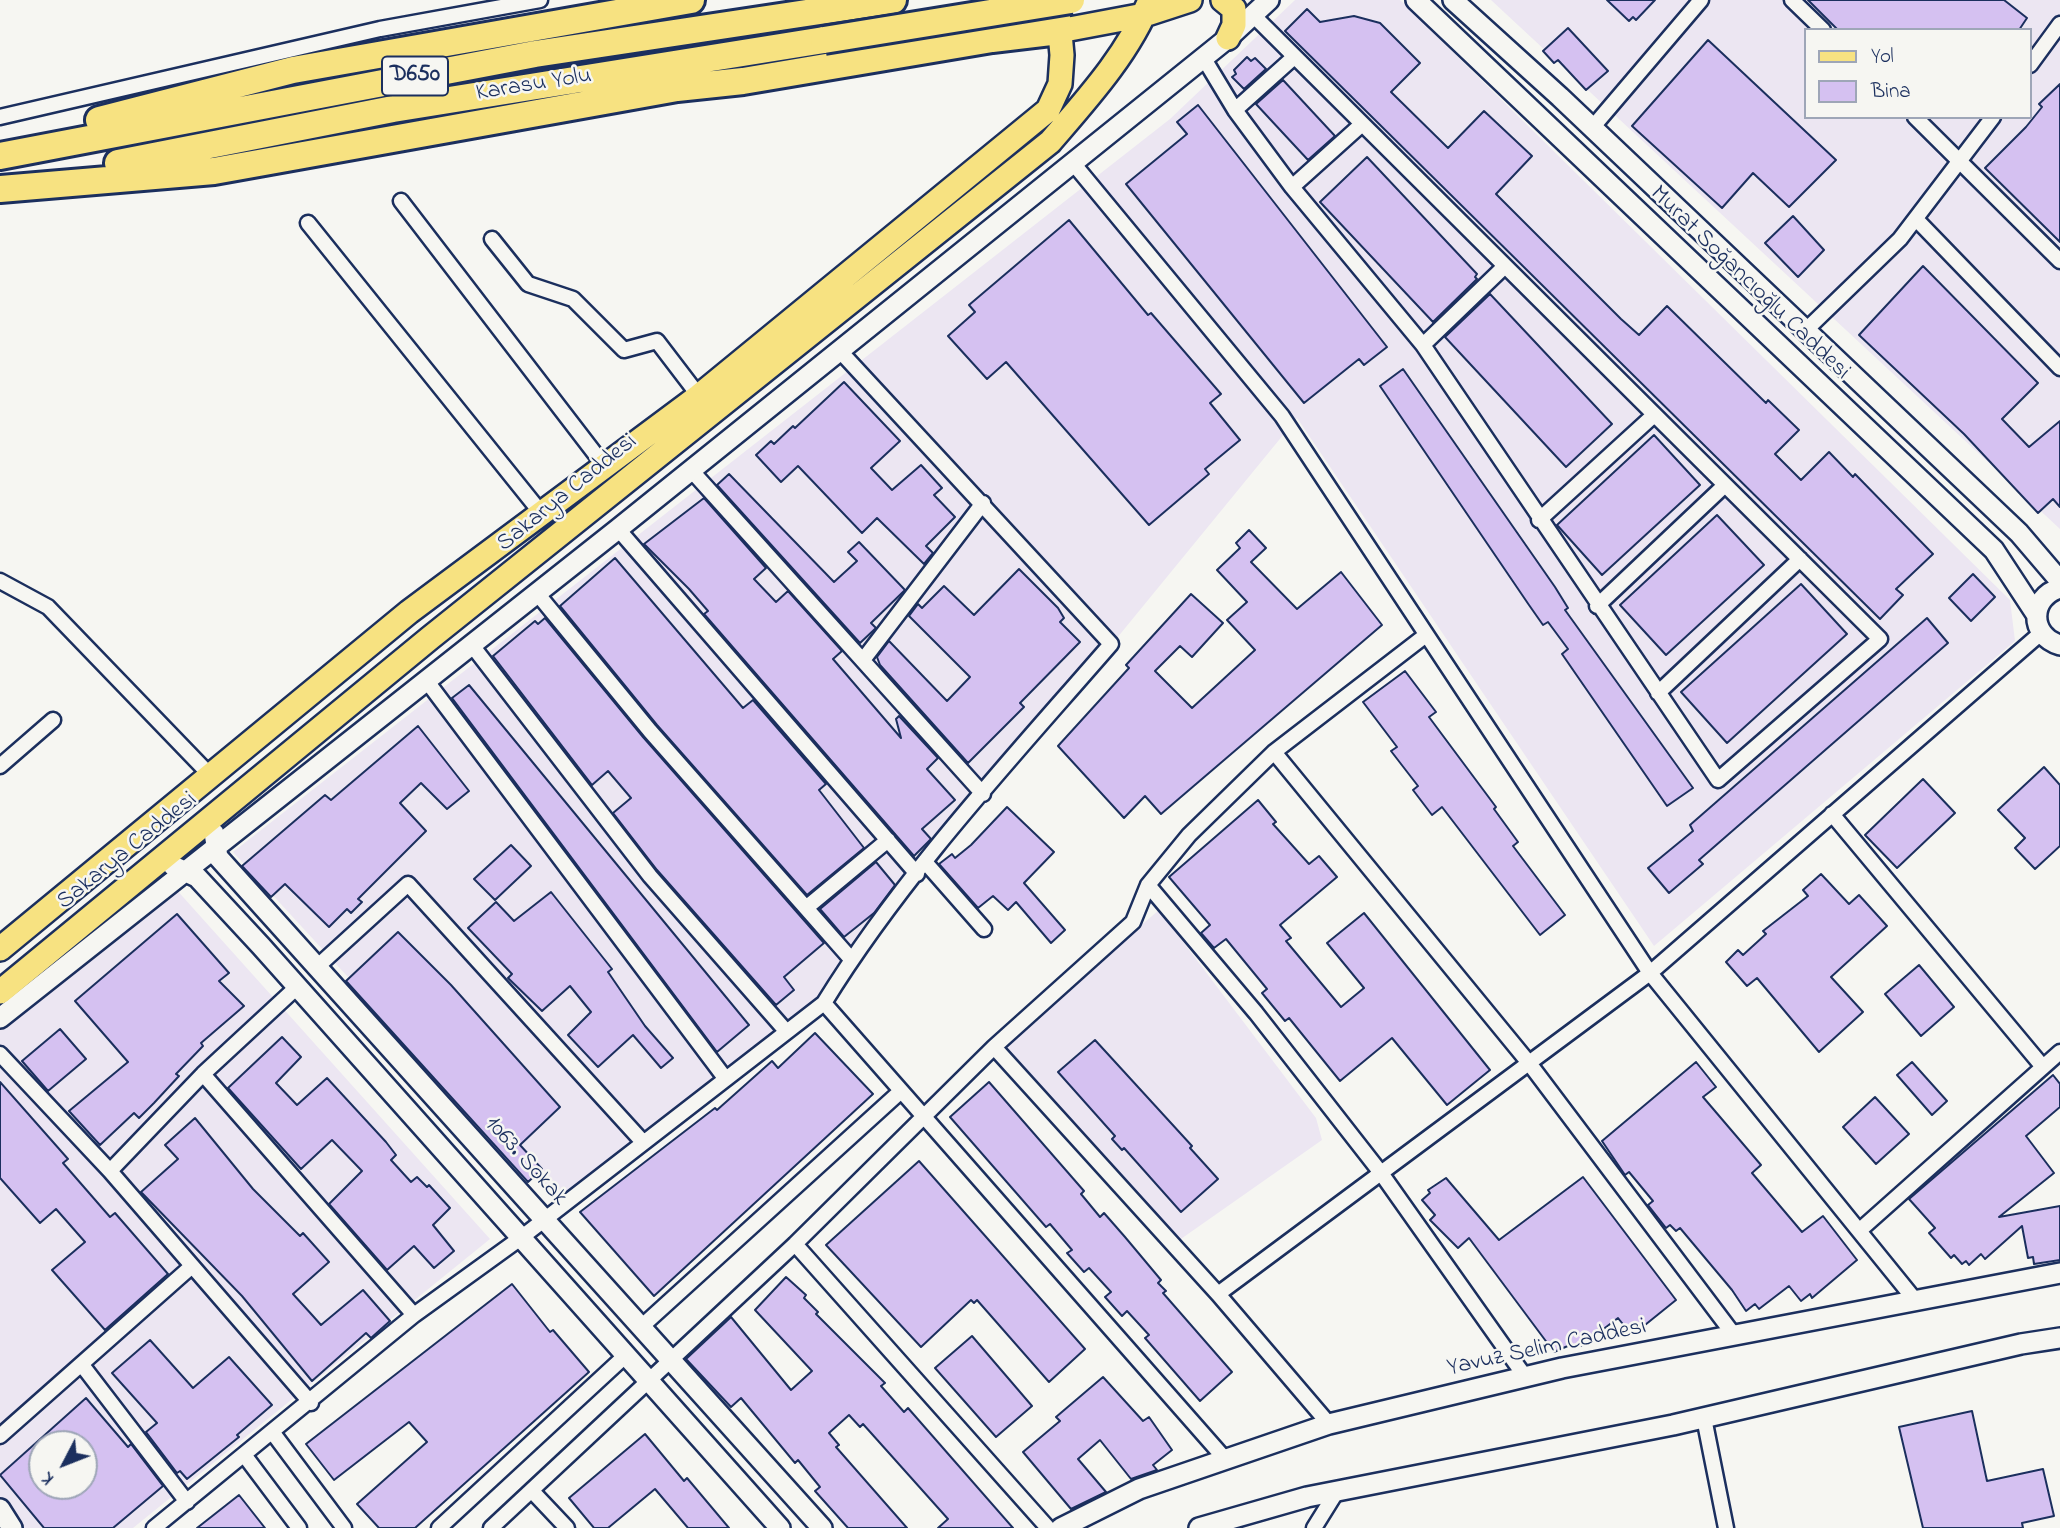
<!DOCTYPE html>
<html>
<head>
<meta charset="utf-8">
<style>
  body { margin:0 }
  #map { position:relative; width:2060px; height:1528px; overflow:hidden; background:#f6f6f2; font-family:"Indie Flower",sans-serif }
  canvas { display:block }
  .legend { position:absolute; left:1804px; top:28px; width:228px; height:91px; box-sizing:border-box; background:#f6f6f2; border:2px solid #9ea6b7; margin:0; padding:9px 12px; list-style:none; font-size:21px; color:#1b2f5e }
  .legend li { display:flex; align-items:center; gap:14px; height:35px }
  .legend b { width:35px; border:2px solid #9ea6b7 }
  .north { position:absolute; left:28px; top:1430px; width:70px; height:70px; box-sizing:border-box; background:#f6f6f2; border:2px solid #9ea6b7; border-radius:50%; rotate:228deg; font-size:19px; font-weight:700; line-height:28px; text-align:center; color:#1b2f5e }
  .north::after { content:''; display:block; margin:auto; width:24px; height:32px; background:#1b2f5e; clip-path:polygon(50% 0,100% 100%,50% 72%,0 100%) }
</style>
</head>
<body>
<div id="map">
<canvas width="2060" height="1528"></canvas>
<ul class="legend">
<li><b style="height:9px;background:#f7e281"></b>Yol</li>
<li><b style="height:19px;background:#d5c1f1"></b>Bina</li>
</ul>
<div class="north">K</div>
</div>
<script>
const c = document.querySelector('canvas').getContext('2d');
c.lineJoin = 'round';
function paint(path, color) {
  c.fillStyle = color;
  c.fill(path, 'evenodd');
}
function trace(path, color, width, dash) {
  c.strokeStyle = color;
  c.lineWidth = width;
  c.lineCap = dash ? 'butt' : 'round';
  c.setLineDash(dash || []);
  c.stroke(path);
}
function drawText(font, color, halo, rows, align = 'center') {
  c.font = font + ' "Indie Flower",sans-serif';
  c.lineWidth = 5;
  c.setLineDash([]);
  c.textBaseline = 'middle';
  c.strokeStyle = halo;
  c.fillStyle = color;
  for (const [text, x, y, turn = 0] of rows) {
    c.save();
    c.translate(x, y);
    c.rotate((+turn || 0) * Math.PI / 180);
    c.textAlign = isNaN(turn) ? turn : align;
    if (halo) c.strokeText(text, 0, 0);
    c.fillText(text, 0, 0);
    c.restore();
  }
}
const built = new Path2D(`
  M1295,0H1400L2010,600L2015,641L1654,946L1297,418L824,996L554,1201L233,852L1170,119Z
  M1491,0H2060V529ZM1806,30H2030V117H1806Z
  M166,878L490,1239L133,1528H14L0,1505V1002ZM42,1444H84V1486H42Z
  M1159,910L1316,1118L1322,1140L1178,1241L1003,1044Z`);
const building = new Path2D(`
  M1607,0H1655L1636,20L1633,17L1629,21Z
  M1808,0H2004L2027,18L2019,30H1838Z
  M1307,9L1320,22L1354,16L1380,23L1420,63L1391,92L1448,148L1484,111L1532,156L1496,194L1621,319L1639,335L1667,306L1766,403L1768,400L1799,430L1775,454L1801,480L1829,452L1853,477L1855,474L1933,554L1896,589L1903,595L1880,619L1285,31Z
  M1568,28L1608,71L1586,90L1558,60L1554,63L1543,51Z
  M1708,40L1836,160L1789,207L1753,173L1722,208L1632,126Z
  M1247,57L1251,61L1255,58L1266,69L1244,89L1232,77L1236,74L1234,70Z
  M1283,80L1335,136L1308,160L1256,104Z
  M2060,84V242L1985,168L2026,127L2042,107L2039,104Z
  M1198,105L1387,347L1364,365L1359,359L1304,403L1126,184L1187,134L1177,122Z
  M1367,157L1477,274L1475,277L1477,279L1433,322L1320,202Z
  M1793,216L1824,250L1798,277L1765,243Z
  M1069,220L1148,315L1151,313L1221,394L1210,403L1240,440L1205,469L1209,474L1149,525L1006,362L987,379L948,336L975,312L969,305Z
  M1923,266L2038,383L2002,419L2029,447L2060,421V507L2053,499L2038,513L1964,434L1859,335Z
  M1490,294L1612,424L1566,467L1445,337Z
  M1403,369L1555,587L1568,608L1565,610L1693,788L1667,806L1562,654L1568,649L1548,622L1543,625L1529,605L1380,386Z
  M844,382L900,441L871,468L892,490L921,465L942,488L934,495L955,517L926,546L933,553L924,564L877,518L862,533L798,466L781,482L756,455L771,441L774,444L793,426L795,428Z
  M1654,435L1700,485L1602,575L1557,525Z
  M729,474L834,582L857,561L848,552L859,542L905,590L871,623L876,628L860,643L717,485Z
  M704,498L766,568L754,579L776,602L788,591L842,651L833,659L901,738L896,719L899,716L938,758L927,769L955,800L922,829L931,839L914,856L704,614L708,611L689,589L644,544Z
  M1717,515L1764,565L1666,655L1620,605Z
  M1249,530L1266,548L1251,562L1297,609L1341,572L1382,625L1161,814L1145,796L1124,818L1058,746L1129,668L1126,665L1191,594L1223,623L1192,657L1180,646L1155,671L1192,708L1255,650L1227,620L1247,602L1217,570L1240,548L1236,543Z
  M615,558L743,708L753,700L826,784L819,790L864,848L807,895L657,725L560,606Z
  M1019,569L1058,608L1064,618L1060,622L1080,642L1020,703L1024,707L968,763L880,665L877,657L889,641L947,701L970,677L909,616L918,604L922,608L944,586L974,615Z
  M1973,574L1995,597L1971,621L1949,598Z
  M1801,584L1847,634L1727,743L1681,692Z
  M545,618L643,737L824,943L784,977L794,990L776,1005L657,870L613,813L631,798L608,771L592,785L493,656L535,621L538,624Z
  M1927,618L1948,643L1699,860L1703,864L1669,893L1648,868L1693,831L1690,825Z
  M1405,671L1436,712L1429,717L1496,807L1494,809L1518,842L1513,846L1565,915L1540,935L1442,807L1432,815L1413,790L1418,786L1391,751L1397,747L1363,702Z
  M469,685L749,1025L717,1052L452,698Z
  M418,726L469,791L447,809L421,783L400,803L426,831L358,899L362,902L351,913L347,909L329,927L285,884L271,897L242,866L325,795L331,800Z
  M2044,767L2060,785V846L2035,869L2015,848L2025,838L1998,810Z
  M1923,779L1955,813L1897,868L1865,835Z
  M1258,800L1276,822L1273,824L1309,864L1319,856L1337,877L1280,925L1291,938L1286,941L1341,1007L1364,988L1327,943L1364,913L1490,1070L1447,1105L1392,1038L1340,1081L1289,1018L1285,1021L1262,993L1267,989L1226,939L1214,948L1201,933L1210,925L1169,877Z
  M1007,807L1054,852L1024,883L1065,930L1051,943L1016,902L1008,910L993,896L978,908L939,864L952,854L955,858L971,845Z
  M511,845L531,866L495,900L474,879Z
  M876,862L895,885L874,913L844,937L820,909Z
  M1821,874L1849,904L1859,895L1887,926L1831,977L1863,1012L1819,1052L1757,978L1747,986L1726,962L1738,950L1743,955L1766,934L1763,931L1808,896L1803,890Z
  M551,892L612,969L608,972L645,1026L673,1058L661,1068L633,1035L598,1067L568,1035L591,1012L570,986L542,1011L508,978L512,974L468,928L496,902L514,921Z
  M177,914L229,973L219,981L244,1006L201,1043L203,1046L176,1074L179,1076L154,1103L139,1118L134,1113L100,1145L69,1111L128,1062L75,1001Z
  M398,932L451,985L560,1107L520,1145L542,1169L528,1182L346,981Z
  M1919,965L1954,1007L1921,1036L1885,994Z
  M60,1029L86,1059L48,1091L22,1061Z
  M815,1033L873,1094L654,1296L580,1212L715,1108L717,1110L772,1061L778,1068Z
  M282,1037L301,1057L276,1083L297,1105L327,1078L386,1142L396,1155L391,1160L411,1182L417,1177L427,1187L429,1185L450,1208L433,1225L454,1251L434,1268L414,1246L387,1270L329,1204L362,1171L332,1140L301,1169L228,1088Z
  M1095,1040L1192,1146L1190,1148L1218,1179L1181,1212L1124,1148L1122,1150L1112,1139L1115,1136L1058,1072Z
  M1696,1062L1716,1087L1703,1097L1761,1165L1752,1173L1802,1232L1823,1216L1857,1260L1812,1298L1810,1294L1801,1301L1789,1286L1759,1309L1755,1304L1746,1311L1732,1290L1680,1228L1676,1231L1670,1225L1666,1228L1648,1205L1653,1201L1629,1172L1625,1175L1602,1141Z
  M1912,1062L1947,1101L1932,1115L1897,1075Z
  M2053,1075L2060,1084V1107L2026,1136L2054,1173L1999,1217L2060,1206V1260L2034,1264L2033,1257L2028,1258L2022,1226L1985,1259L1981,1254L1969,1265L1966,1261L1962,1264L1954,1255L1951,1258L1929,1233L1935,1228L1909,1199Z
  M0,1082L68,1159L63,1163L110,1217L115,1213L168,1274L105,1330L52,1270L85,1242L56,1209L40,1223L0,1178Z
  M989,1082L1084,1191L1081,1194L1100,1217L1104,1213L1125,1237L1161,1280L1158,1283L1166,1291L1163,1293L1232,1372L1200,1401L1145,1338L1149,1335L1127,1311L1122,1316L1105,1297L1111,1292L1089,1268L1084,1272L1067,1253L1072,1250L1050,1224L1046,1227L950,1117Z
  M1875,1097L1909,1134L1876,1164L1843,1127Z
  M195,1118L253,1189L300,1236L303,1233L329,1262L293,1294L313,1316L321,1325L363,1290L390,1321L371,1338L366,1333L312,1381L242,1296L141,1192L178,1159L165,1145Z
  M919,1161L1085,1349L1049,1382L977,1300L974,1303L971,1300L921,1347L826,1245Z
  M1583,1177L1676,1300L1640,1329L1638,1327L1630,1333L1618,1318L1581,1346L1579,1343L1572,1348L1570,1345L1554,1352L1469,1238L1458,1248L1430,1220L1435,1215L1422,1200L1430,1193L1428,1190L1446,1178L1499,1240Z
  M786,1277L806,1295L804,1298L818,1312L816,1314L885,1383L881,1386L904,1412L908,1408L1013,1528H938L948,1519L863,1424L860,1427L849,1415L829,1433L839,1445L836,1447L907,1528H848L815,1491L820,1487L798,1460L795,1463L741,1398L731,1407L686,1359L731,1317L791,1390L812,1371L755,1310Z
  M512,1284L550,1332L553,1330L589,1372L415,1528H379L357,1504L427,1442L409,1422L334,1480L306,1444Z
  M972,1336L1032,1406L996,1437L935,1368Z
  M150,1340L193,1388L229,1357L272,1405L237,1435L239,1437L187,1479L180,1471L177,1473L146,1432L157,1423L112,1373Z
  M1103,1377L1143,1421L1149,1417L1172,1450L1153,1465L1157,1470L1131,1479L1100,1440L1078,1459L1106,1492L1071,1509L1023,1452L1060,1421L1056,1417Z
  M86,1398L128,1447L131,1444L163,1486L113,1528H44L0,1475ZM42,1444H84V1486H42Z
  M1972,1411L1987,1481L2043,1469L2054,1516L2022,1523L2023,1528H1923L1899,1427Z
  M645,1434L684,1481L687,1478L729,1528H688L655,1489L608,1528H594L569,1498Z
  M239,1495L265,1528H197Z`);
const street = new Path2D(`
  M1792,0L1823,30
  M1203,57L1235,110L1292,187L1423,345L1718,780L1880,639L1253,15
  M2030,65L2060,24
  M1235,110L1293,58
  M0,117L380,29L540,0
  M1915,117L2060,261
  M1592,128L1701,0
  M1073,163L1282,416L1650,973L1915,1300
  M1292,187L1361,125
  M401,201L606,468
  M1916,219L2060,368
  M308,223L542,514
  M492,239L528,284L573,299L624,350L657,341L699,396
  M1806,330L1900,239L1993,117
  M1423,345L1504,267
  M691,470L983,794
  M1539,520L1654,415
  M618,529L917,874
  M0,581L48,607L211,776
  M536,592L650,731L851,959
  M1597,606L1725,485
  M471,644L650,876L786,1031
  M863,660L983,503
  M426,680L725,1078
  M1658,693L1800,559
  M1274,752L1529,1063L1734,1335
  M0,766L53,720
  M1832,814L2043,1067
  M926,863L984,929
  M1148,885L1256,1013L1381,1173L1526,1378
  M806,908L888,840
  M318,966L408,884L642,1141
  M824,1003L1226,1460
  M994,1047L1133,922L1148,885L1189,835L1274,752L1426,635
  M0,1054L110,1171L311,1403
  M203,1074L414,1315
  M110,1171L203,1074L297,987
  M1860,1230L2060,1052
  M795,1244L1048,1528
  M1218,1294L1650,973L2041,633
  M640,1328L901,1091
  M82,1365L187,1502
  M1704,1418L1726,1528
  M273,1433L344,1528
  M0,1436L192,1266
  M245,1456L299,1528
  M532,1491L567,1528
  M154,1528L414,1315L522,1237L824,1003C902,876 1013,757 1111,644L839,350
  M439,1528L625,1356
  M491,1528L795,1244L994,1047L1218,1294L1329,1424
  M1314,1528L1337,1491`);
const secondary = new Path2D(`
  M1416,0L1994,550L2036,614
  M1453,0L1560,97L2019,533L2060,581
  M2060,588C2029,597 2029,636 2060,645
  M214,833L218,857L822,1528
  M173,866L197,877L261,946L780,1528
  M0,1018L618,529L1228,38L1269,0
  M0,1509L12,1528
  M1061,1528L1139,1489L1329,1424L1562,1368L2060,1273
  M1199,1528L1307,1497L1673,1425L2021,1344L2060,1338`);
const primary = new Path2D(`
  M1223,0L1234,9V25L1228,38
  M1059,31L1144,15L1190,0
  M0,949L409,612L699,396L1048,110L1060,84L1062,55L1057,0
  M0,992L430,638L1050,142C1087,99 1129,53 1150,0`);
const highway = new Path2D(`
  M99,120L293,70L691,0
  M0,156L535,54L893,0
  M118,163L393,109L824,40
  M0,189L214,171L677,88L743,81L992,39L1059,31`);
const highwayBridge = new Path2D(`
  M824,40L1071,0`);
const shields = [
  [415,76,66]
];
const shieldNames = [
  ["D650",415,76]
];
const streetNames = [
  ["Karasu Yolu",534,86,-9],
  ["Murat Soğancıoğlu Caddesi",1749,284,44],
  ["Sakarya Caddesi",568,494,-39],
  ["Sakarya Caddesi",128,852,-39],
  ["1063. Sokak",525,1162,48],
  ["Yavuz Selim Caddesi",1547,1349,-12]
];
paint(built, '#ece6f2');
paint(building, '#d5c1f1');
trace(building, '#1b2f5e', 2);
trace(street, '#1b2f5e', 19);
trace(secondary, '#1b2f5e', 24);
trace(primary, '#1b2f5e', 28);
trace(highway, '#1b2f5e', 32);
trace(street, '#f6f6f2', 14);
trace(secondary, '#f6f6f2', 19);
trace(primary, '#f7e281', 23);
trace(highway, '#f7e281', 26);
trace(highwayBridge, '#1b2f5e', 32, []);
trace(highwayBridge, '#f7e281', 26);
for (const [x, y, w] of shields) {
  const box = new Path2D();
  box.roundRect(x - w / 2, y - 19.5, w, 39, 5);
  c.fillStyle = '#f6f6f2';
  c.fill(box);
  trace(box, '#1b2f5e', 2);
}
drawText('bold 23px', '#1b2f5e', null, shieldNames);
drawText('24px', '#1b2f5e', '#f6f6f2', streetNames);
</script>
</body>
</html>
